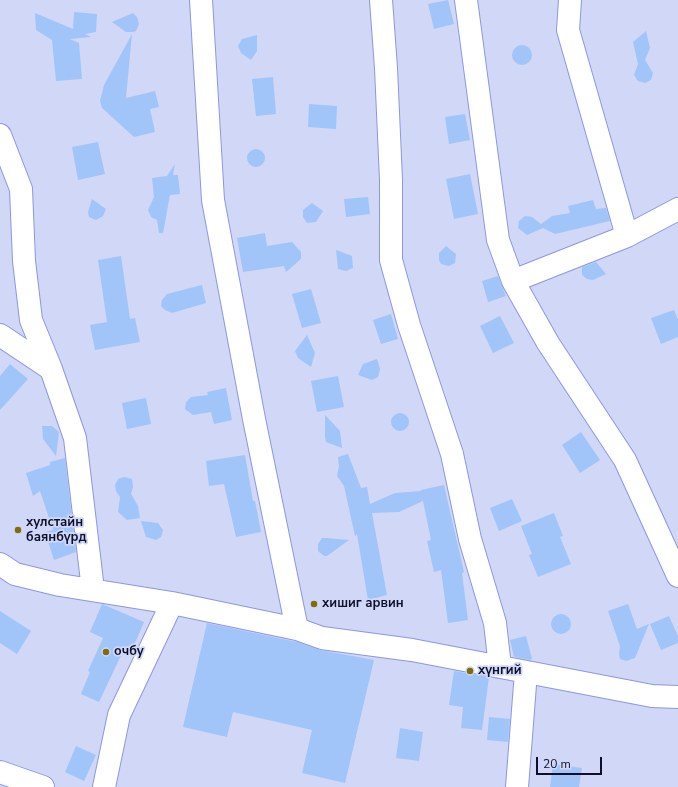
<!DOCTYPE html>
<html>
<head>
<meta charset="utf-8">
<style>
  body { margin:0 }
  #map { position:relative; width:678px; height:787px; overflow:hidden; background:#d1d7f7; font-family:"Nunito Sans",sans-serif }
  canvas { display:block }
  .scale { position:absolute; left:536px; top:757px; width:66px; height:18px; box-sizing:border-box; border:2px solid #0e102b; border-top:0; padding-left:5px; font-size:12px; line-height:14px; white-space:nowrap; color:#0e102b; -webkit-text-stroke:3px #d1d7f7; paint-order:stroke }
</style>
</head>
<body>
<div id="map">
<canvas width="678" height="787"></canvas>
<div class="scale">20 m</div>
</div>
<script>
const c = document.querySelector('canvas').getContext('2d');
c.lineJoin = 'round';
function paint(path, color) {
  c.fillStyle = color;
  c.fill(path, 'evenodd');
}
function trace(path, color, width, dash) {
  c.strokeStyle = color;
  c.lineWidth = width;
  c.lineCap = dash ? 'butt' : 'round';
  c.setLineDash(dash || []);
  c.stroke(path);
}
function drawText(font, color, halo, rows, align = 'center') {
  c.font = font + ' "Nunito Sans",sans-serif';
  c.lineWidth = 3.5;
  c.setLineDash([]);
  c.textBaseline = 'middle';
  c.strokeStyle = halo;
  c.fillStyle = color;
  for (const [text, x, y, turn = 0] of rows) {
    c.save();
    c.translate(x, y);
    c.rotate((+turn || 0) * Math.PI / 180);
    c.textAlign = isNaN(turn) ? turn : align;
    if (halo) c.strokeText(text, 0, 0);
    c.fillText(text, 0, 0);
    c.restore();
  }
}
const building = new Path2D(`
  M448,0L454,24L434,29L428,4Z
  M74,12L97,14L96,32L85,34L91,37L70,39L79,43L82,79L56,81L52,40L36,30L35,13L73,29Z
  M133,13L137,17L139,24L136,31L133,32H126L112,22Z
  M646,31L650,48L645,60L653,73L651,80L645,83L638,81L634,75L638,64L633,42Z
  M132,34L126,98L155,91L159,107L150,109L155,132L134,137L102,108L100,101L104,85Z
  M257,35V51L251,60L241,53L238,46L242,39Z
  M512 55a10 10 0 1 1 20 0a10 10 0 1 1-20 0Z
  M273,77L276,114L256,116L252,79Z
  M309,104L337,106L336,129L308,127Z
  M465,114L470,140L449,144L445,117Z
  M98,142L105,174L78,180L72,147Z
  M247 158a9 9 0 1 1 18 0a9 9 0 1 1-18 0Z
  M175,164L173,175H178L180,194L170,195L163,233H159L157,220L151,217L148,210L154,197L152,178L167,176Z
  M470,174L478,214L454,219L446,179Z
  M368,197L370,214L346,217L344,199Z
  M92,199L106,209L103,216L96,220L89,217L88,212Z
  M593,200L596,209L606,208L610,221L555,234L543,228L527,235L518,228L519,221L525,216L532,217L541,224L552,216L570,213L568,206Z
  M312,203L323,211L316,222L307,223L303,217V210Z
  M265,233L267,246L292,242L301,252V259L286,272L284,266L243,272L237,238Z
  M446,246L456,254L455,263L449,266L441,264L439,260V253Z
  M336,250L352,256L353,268L346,271L338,269Z
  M121,256L130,319L135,318L140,342L95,350L90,325L107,322L98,260Z
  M596,262L606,274L593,280L587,279L582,275V267Z
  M498,276L506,296L488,302L482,281Z
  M202,285L206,303L172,313L165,310L161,306L162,300L167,294Z
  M311,289L321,323L302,328L292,294Z
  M674,310L678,320V337L661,344L651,318Z
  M391,314L398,339L381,344L373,320Z
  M500,316L514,343L493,353L480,326Z
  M307,335L315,353L311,367L298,358L295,351Z
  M377,359L380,369L378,377L372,380L358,375L363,364Z
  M10,364L28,379L0,410V376Z
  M338,376L344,407L317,412L311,381Z
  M226,388L232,420L214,424L211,412L193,415L185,409L186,402L191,397L208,395L207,392Z
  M146,398L151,424L127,429L122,403Z
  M391 422a9 9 0 1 1 18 0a9 9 0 1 1-18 0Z
  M325,415L340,431L342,448L326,442L325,437Z
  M42,426H52L59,432L56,456L43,439Z
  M581,432L600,460L580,473L562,445Z
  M348,454L361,488L367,487L370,504L395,493L421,491V490L444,485L464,572L462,573L468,620L448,623L441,570L434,572L427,541L431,540L423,501L399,512L372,513L387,595L368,600L357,534L355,536L344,486L337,476L339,466L338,457Z
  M245,455L253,501H255L261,532L236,537L224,484L209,486L206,461Z
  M65,458L76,552L54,560L45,532L53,530L40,491L33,496L26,473L50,465V462Z
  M124,477L132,479L133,487L131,494L138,506L140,518L127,520L118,512L120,497L116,491L115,485L118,479Z
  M512,499L522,521L499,531L490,508Z
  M554,513L563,536L560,537L571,564L538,577L529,555L532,554L521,526Z
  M141,521L158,523L163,530L161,537L156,540L146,537Z
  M322,538H326L349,540L327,556H324L318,551V544Z
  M102,604L144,622L132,650L125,647L99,702L81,694L90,672L88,671L103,638L90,632Z
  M628,604L637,629L649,624L635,658L626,661L620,659L619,654L620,646L608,611Z
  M0,611L31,631L17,654L0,643Z
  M551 624a10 10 0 1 1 20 0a10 10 0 1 1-20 0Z
  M669,616L678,636V643L661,650L650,624Z
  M207,623L297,642L320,650L374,660L345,783L302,773L312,730L233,712L227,737L183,727Z
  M526,636L532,659L530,660L514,657L510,640Z
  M454,671L489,677L482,730L461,728L463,707L449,705Z
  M489,717L510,719L508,742L487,740Z
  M400,728L423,732L419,761L396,758Z
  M76,746L96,755L84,781L65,772Z
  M553,764L582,768L579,787H550Z`);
const minor = new Path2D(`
  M201,0L213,200L254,419L297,629
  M381,0L386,68L391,180V260L409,325L452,454L470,539L495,623L500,667
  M466,0L498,240L513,281L548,343L625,460L678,576
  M570,0L568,30L627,236
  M0,135L21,189L24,261L31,320L51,369L75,438L93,590
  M513,281L627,236L678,209
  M0,335L51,369
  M0,564L15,574L60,585L172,603L297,629L322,638L412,650L652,696L678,697
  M0,772L43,787
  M104,787L119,715L172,603
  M517,787L526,672`);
const markers = [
  [18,530,4,"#806d09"],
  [314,604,4,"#806d09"],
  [106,652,4,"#806d09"],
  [470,671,4,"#806d09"]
];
const poiNames = [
  ["хулстайн",26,523],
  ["баянбүрд",26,538],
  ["хишиг арвин",322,604],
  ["очбу",114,652],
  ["хүнгий",478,671]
];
paint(building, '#a1c5f8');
trace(minor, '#8d97e1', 24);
trace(minor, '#fff', 22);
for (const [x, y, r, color] of markers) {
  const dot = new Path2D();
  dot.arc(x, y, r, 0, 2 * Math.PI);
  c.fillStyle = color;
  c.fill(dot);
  trace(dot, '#d1d7f7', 1.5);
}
drawText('bold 13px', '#0e102b', '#d1d7f7', poiNames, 'left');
</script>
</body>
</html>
